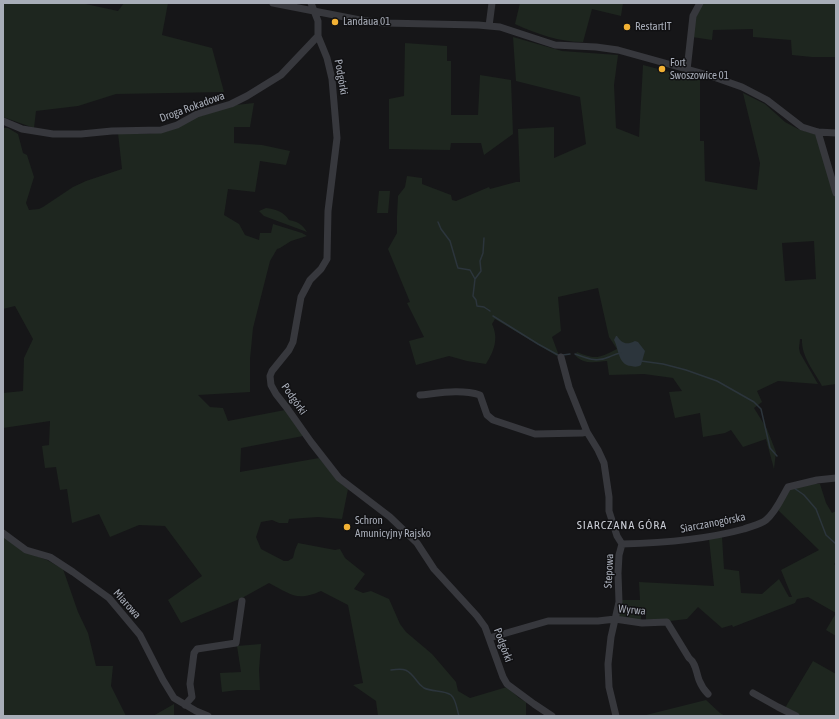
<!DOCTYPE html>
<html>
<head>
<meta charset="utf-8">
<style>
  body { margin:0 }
  #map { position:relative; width:839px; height:719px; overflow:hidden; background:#161618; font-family:"Asap Condensed",sans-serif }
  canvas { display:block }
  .frame { position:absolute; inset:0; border:4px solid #a8adb8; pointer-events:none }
</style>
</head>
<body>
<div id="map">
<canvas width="839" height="719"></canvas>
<div class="frame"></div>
</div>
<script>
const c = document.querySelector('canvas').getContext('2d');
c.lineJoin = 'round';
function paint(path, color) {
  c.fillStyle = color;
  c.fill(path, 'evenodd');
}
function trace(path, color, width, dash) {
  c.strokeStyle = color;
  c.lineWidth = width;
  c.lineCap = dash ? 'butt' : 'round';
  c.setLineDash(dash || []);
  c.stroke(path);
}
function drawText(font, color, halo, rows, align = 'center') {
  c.font = font + ' "Asap Condensed",sans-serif';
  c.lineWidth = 3;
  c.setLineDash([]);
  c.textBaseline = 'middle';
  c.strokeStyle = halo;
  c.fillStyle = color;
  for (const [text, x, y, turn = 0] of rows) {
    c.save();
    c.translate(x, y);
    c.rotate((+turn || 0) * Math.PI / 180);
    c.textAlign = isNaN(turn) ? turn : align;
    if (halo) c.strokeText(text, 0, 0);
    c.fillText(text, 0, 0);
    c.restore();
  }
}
const green = new Path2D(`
  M3,3H81L118,11L124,3H168L162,35L212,48L224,92L116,94L78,106L36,111L34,128L3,117Z
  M520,3H623L621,16L592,9L583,42C559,42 537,34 515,24Z
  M703,3H836V57H812L792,55L791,40L753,37V29L713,30L712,40L692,37L694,21Z
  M513,37L562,51L618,55L614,85L616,128L639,137L643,65L700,80V141H704L705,181L757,190L760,163L743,93L765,104L785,122L798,129L817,135L836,198V337H835L836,345V384L822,386C815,372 801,357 802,339H800L799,348L800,353L818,384L778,381L757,391L762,402L754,408L767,429L776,452L774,469L766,439L743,447L731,430L725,433L703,437L700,413L675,418L669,392L682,391L673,378L644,374L609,375L607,361C596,362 583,365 575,355L577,352C596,360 599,358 617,349L609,337L598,288L558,297L561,331L552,337L558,353L557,356L495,319L492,324C499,339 494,351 486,364L467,361L449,356L416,365L409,341L424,337L407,303L410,302L388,249L397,233V216L398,196L405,187L407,176L422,178V184L451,195L452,200L456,201L489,187L490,189L516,182H520L518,129L554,127V158L586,144L580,97L516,81ZM814,241L816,279L785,281L782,243Z
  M405,43L447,46V61H451V115H478L480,75L511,80L513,134L484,155L481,143H451L450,150L389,149V99L404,96Z
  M254,103L250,127H234V143L262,145L290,151L286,165L260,161L255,192L228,189L224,215L239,224L245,235L259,240L260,233H271L273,224L302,233L307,236L291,241L280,248L277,249L270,261L253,328L250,359V392L198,395L210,407L223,408L228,421L285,410L303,436L241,448L240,472L319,458C329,469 336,481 348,489L342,519L318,517L289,519L288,523H279L272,520L261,522L256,537L261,549L284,561H288L293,558L295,550L298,543L335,550L340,549L345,558L365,574L354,589L363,593L371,591L389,599L400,624L406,632L432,654L456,682L458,691L470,698L507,687L519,698L526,702V716H378L376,701L353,685L363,683L348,605L321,591C296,602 291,594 269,583L242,598L181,623L168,600L202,576L165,526L139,525L110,537L99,514L72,523L67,489L60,490L56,467L45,468L42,446L49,445L50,421L3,428V393L23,391L24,358L33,339L15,306L3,309V128H8L18,134L23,153L27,155L34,177L26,203L29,210L39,209L43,207L73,187L86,181L122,169L118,133L149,134L168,131L197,117L236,105Z
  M379,191H390L388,213H377Z
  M266,208C276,209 284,212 289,220C298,222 302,224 307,232L264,216L259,211Z
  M807,484H820L826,503L832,513L836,511V562L834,564L836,566V613L808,597L797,599L795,603L733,627L732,625L722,628L698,607L687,619L670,621H646V615H641V620L617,618L621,600H640L639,582L714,586L709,539L722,537L724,569L739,571L741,593L762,594L779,579L789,597H792L781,570L819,550L777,509L790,489Z
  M3,536L23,551L47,560L63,569L78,612L88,633L96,666H113L111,686L126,716H3Z
  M836,613V636L826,630Z
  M261,644L259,670L260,690H238L222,692L220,673L241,672L237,646Z
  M813,661L836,674V716H799L785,708Z
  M706,700L720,713L725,716H642Z
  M174,704V716H153Z`);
const water = new Path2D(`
  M616,336H617C622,344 627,345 635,341L638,342L645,351L641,365C638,367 635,367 631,366C618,365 619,349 614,340Z`);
const stream = new Path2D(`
  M438,222L441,229L450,241L457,265L458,268L470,270L475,279
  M484,238L483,253L480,261L481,271L475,279L473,296L476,300L477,306L484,307L490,311
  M493,316L538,344L558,355
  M575,354C587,358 596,363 609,357C614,355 615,354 621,353
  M563,355L570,354
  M641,361L663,364L686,370L717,381L754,402L761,409L770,448L777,456
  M794,488L804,495L816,509L826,535L836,544
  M391,670C405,668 408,669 417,681C419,684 421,686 424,688C432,692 444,690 451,695C456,699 457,710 459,716`);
const minor = new Path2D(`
  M273,3L360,20L384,23L478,25L500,27L555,45L596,47L618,50L708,75L742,87L767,100L802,127L818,132L836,133
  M311,3L318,21V36L327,58L332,79L337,138L328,211L327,259L321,269L310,280L301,297L293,342L289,350L272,371L270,376L271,385L276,394L287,408L311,442L339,478L390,517L417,543L434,569L477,616L485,627L503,677L507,684L534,704L552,716
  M489,26L492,3
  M687,70L693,16L700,3
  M3,121L22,129L53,134H81L112,131L161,130L177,125L197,114L231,104L247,96L281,75L318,36
  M818,132L836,193
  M561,357L569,387L587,432L598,450L604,463L609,497V511L617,536L622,544L619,555L618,573L619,602L611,637L608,664L609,687L616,716
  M420,395C440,393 461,389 480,395L487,415L493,420L535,434L582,433L587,432
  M3,533L26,550L50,557L73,572L109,598L140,635L163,680L174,698L196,711L208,716
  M622,544C663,543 704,540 744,529C751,526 760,525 766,520C776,512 782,497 788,487L817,480L836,478
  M489,638L548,621H598L615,619L642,623L667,622L689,658C696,663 696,672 699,680C701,685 704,690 708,694
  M753,693L778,707L796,716
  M185,705L192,697L190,684L194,653L197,649L236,643L242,601`);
const markers = [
  [335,22,4,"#f2b134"],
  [627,27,4,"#f2b134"],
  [662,69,4,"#f2b134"],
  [347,527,4,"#f2b134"]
];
const poiNames = [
  ["Landaua 01",343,22],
  ["RestartIT",635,27],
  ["Fort",670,63],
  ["Swoszowice 01",670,76],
  ["Schron",355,521],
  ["Amunicyjny Rajsko",355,534]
];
const streetNames = [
  ["Podgórki",341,77,80],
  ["Droga Rokadowa",192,107,-20],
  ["Podgórki",294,399,55],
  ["Siarczanogórska",713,523,-11],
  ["Stepowa",609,571,-87],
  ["Miarowa",127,604,48],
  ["Wyrwa",632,610,5],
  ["Podgórki",503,645,70]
];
const neighbourhoodNames = [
  ["SIARCZANA GÓRA",622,525]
];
paint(green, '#1e261f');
paint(water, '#2c353c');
trace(stream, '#2c353c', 1.5);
trace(minor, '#37383d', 7);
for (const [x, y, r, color] of markers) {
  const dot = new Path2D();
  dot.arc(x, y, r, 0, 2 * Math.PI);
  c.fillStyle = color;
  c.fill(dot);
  trace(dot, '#111113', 1.5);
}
drawText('11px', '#a8adb8', '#111113', poiNames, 'left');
drawText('11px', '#a8adb8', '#111113', streetNames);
c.letterSpacing = '1px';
drawText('12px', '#c9ccd4', '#111113', neighbourhoodNames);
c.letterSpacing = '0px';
</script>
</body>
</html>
